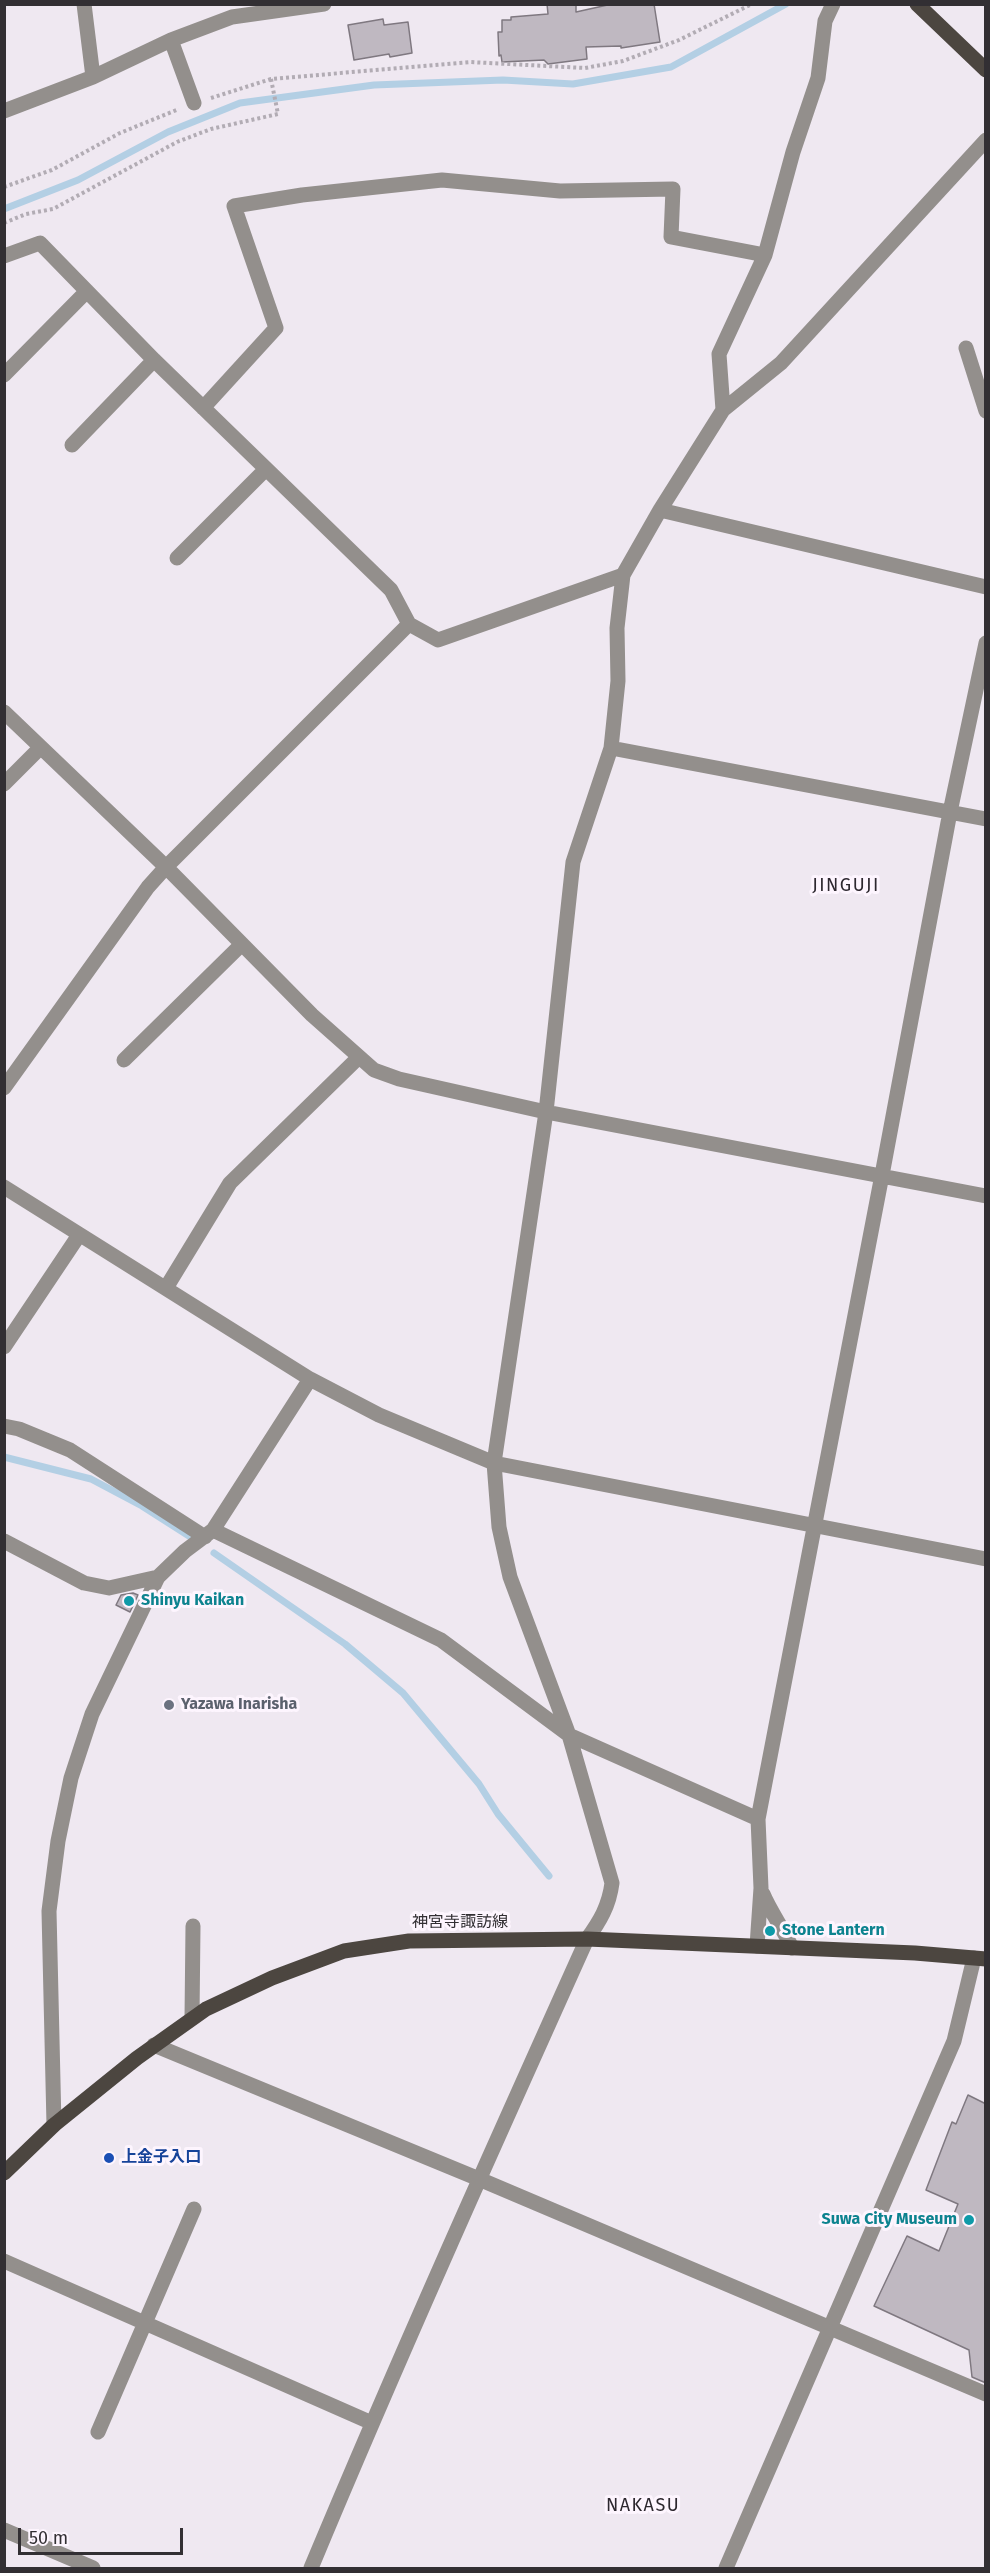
<!DOCTYPE html>
<html>
<head>
<meta charset="utf-8">
<style>
  body { margin:0 }
  #map { position:relative; width:990px; height:2573px; overflow:hidden; background:#efe8f1; font-family:"Fira Sans",sans-serif }
  canvas { display:block }
  .frame { position:absolute; inset:0; border:6px solid #322f33; pointer-events:none }
  .scale { position:absolute; left:18px; top:2528px; width:165px; height:27px; box-sizing:border-box; border:3px solid #322f33; border-top:0; padding-left:8px; font-size:18px; line-height:21px; white-space:nowrap; color:#322f33; -webkit-text-stroke:4px #fdf5fe; paint-order:stroke }
</style>
</head>
<body>
<div id="map">
<canvas width="990" height="2573"></canvas>
<div class="frame"></div>
<div class="scale">50 m</div>
</div>
<script>
const c = document.querySelector('canvas').getContext('2d');
c.lineJoin = 'round';
function trace(path, color, width, dash) {
  c.strokeStyle = color;
  c.lineWidth = width;
  c.lineCap = dash ? 'butt' : 'round';
  c.setLineDash(dash || []);
  c.stroke(path);
}
function paint(path, color) {
  c.fillStyle = color;
  c.fill(path, 'evenodd');
}
function drawText(font, color, halo, rows, align = 'center') {
  c.font = font + ' "Fira Sans","Noto Sans JP",sans-serif';
  c.lineWidth = 6;
  c.setLineDash([]);
  c.textBaseline = 'middle';
  c.strokeStyle = halo;
  c.fillStyle = color;
  for (const [text, x, y, turn = 0] of rows) {
    c.save();
    c.translate(x, y);
    c.rotate((+turn || 0) * Math.PI / 180);
    c.textAlign = isNaN(turn) ? turn : align;
    if (halo) c.strokeText(text, 0, 0);
    c.fillText(text, 0, 0);
    c.restore();
  }
}
const stream = new Path2D(`
  M4,209L78,180L168,132L240,103L374,85L503,80L573,84L671,67L786,4
  M4,1457L91,1479L142,1506L189,1536
  M214,1553L345,1644L403,1693L479,1784L498,1814L549,1876`);
const building = new Path2D(`
  M547,4H576V12L612,4H654L660,42L621,48V46L586,47L587,59L548,64L544,60L502,62L501,55L499,56L498,32H502V20H511V17L548,14Z
  M383,19L384,25L408,22L412,53L390,57L389,54L354,60L348,25Z
  M133,1593L138,1595L130,1612L116,1605L121,1595Z
  M968,2095L986,2104V2383L972,2377L969,2350L874,2306L907,2236L939,2251L958,2204L926,2190L952,2122L956,2124Z`);
const path = new Path2D(`
  M211,98L271,79L470,62L585,68L623,61L679,40L752,4
  M4,187L52,170L120,133L179,109
  M4,223L26,214L53,209L177,142L211,129L278,114L271,79`);
const minor = new Path2D(`
  M84,4L93,77
  M171,40L194,103
  M4,111L93,77L171,40L232,17L324,4
  M4,256L40,243L154,360L391,590L409,624L438,640L623,575
  M966,348L986,411
  M4,375L87,291
  M203,408L276,328L234,206L302,195L442,180L560,191L673,189L671,237L765,255
  M723,410L719,354L765,255L793,152L818,78L825,21L833,4
  M72,445L154,360
  M660,510L986,587
  M177,558L265,470
  M4,712L166,867L312,1015L374,1070L399,1079L546,1112L986,1196
  M611,748L986,819
  M4,784L40,748
  M124,1060L242,944
  M4,1088L148,887L166,867L409,624
  M4,1187L310,1379L379,1415L494,1463L986,1559
  M166,1288L230,1183L358,1058
  M4,1347L79,1235
  M4,1426L19,1429L70,1450L205,1537
  M213,1530L441,1640L569,1735L758,1819
  M4,1541L84,1583L109,1588L158,1577
  M763,1894C771,1913 783,1928 792,1948
  M757,1946L761,1888L758,1819L882,1175L950,812L986,643
  M192,2018L193,1926
  M154,2045L479,2179L986,2394
  M54,2125L49,1911L58,1841L71,1778L92,1714L158,1577L185,1551L213,1530L310,1379
  M4,2261L372,2423
  M98,2432L194,2209
  M4,2530L93,2568
  M311,2568C399,2357 493,2148 587,1939C600,1921 609,1906 612,1883L569,1735L510,1577L499,1527L494,1463L546,1112L573,862L611,748L618,681L617,628L623,575L660,510L723,410L781,363L986,140
  M726,2568L954,2041L974,1958`);
const major = new Path2D(`
  M917,4L986,70
  M4,2173L54,2125L137,2058L206,2009L272,1978L344,1951L409,1941L587,1939L915,1953L986,1959`);
const markers = [
  [129,1601,6,"#0f9aa8"],
  [169,1705,6,"#6b7280"],
  [770,1931,6,"#0f9aa8"],
  [109,2158,6,"#1a4fb4"],
  [969,2220,6,"#0f9aa8"]
];
const cultureNames = [
  ["Shinyu Kaikan",141,1601],
  ["Stone Lantern",782,1931],
  ["Suwa City Museum",957,2220,"right"]
];
const worshipNames = [
  ["Yazawa Inarisha",181,1705]
];
const streetNames = [
  ["神宮寺諏訪線",460,1923]
];
const transitNames = [
  ["上金子入口",121,2158]
];
const neighbourhoodNames = [
  ["JINGUJI",846,886],
  ["NAKASU",643,2506]
];
trace(stream, '#b3cfe4', 7);
paint(building, '#bfb8c1');
trace(building, '#7f7880', 1.5);
trace(path, '#b2acb4', 4, [3, 3]);
trace(minor, '#938f8c', 15);
trace(major, '#4c4640', 15);
for (const [x, y, r, color] of markers) {
  const dot = new Path2D();
  dot.arc(x, y, r, 0, 2 * Math.PI);
  c.fillStyle = color;
  c.fill(dot);
  trace(dot, '#fdf5fe', 2);
}
drawText('bold 16px', '#0d838f', '#fdf5fe', cultureNames, 'left');
drawText('bold 16px', '#5b616d', '#fdf5fe', worshipNames, 'left');
drawText('16px', '#322f33', '#fdf5fe', streetNames);
drawText('bold 16px', '#164399', '#fdf5fe', transitNames, 'left');
c.letterSpacing = '1.5px';
drawText('18px', '#2d282f', '#fdf5fe', neighbourhoodNames);
c.letterSpacing = '0px';
</script>
</body>
</html>
